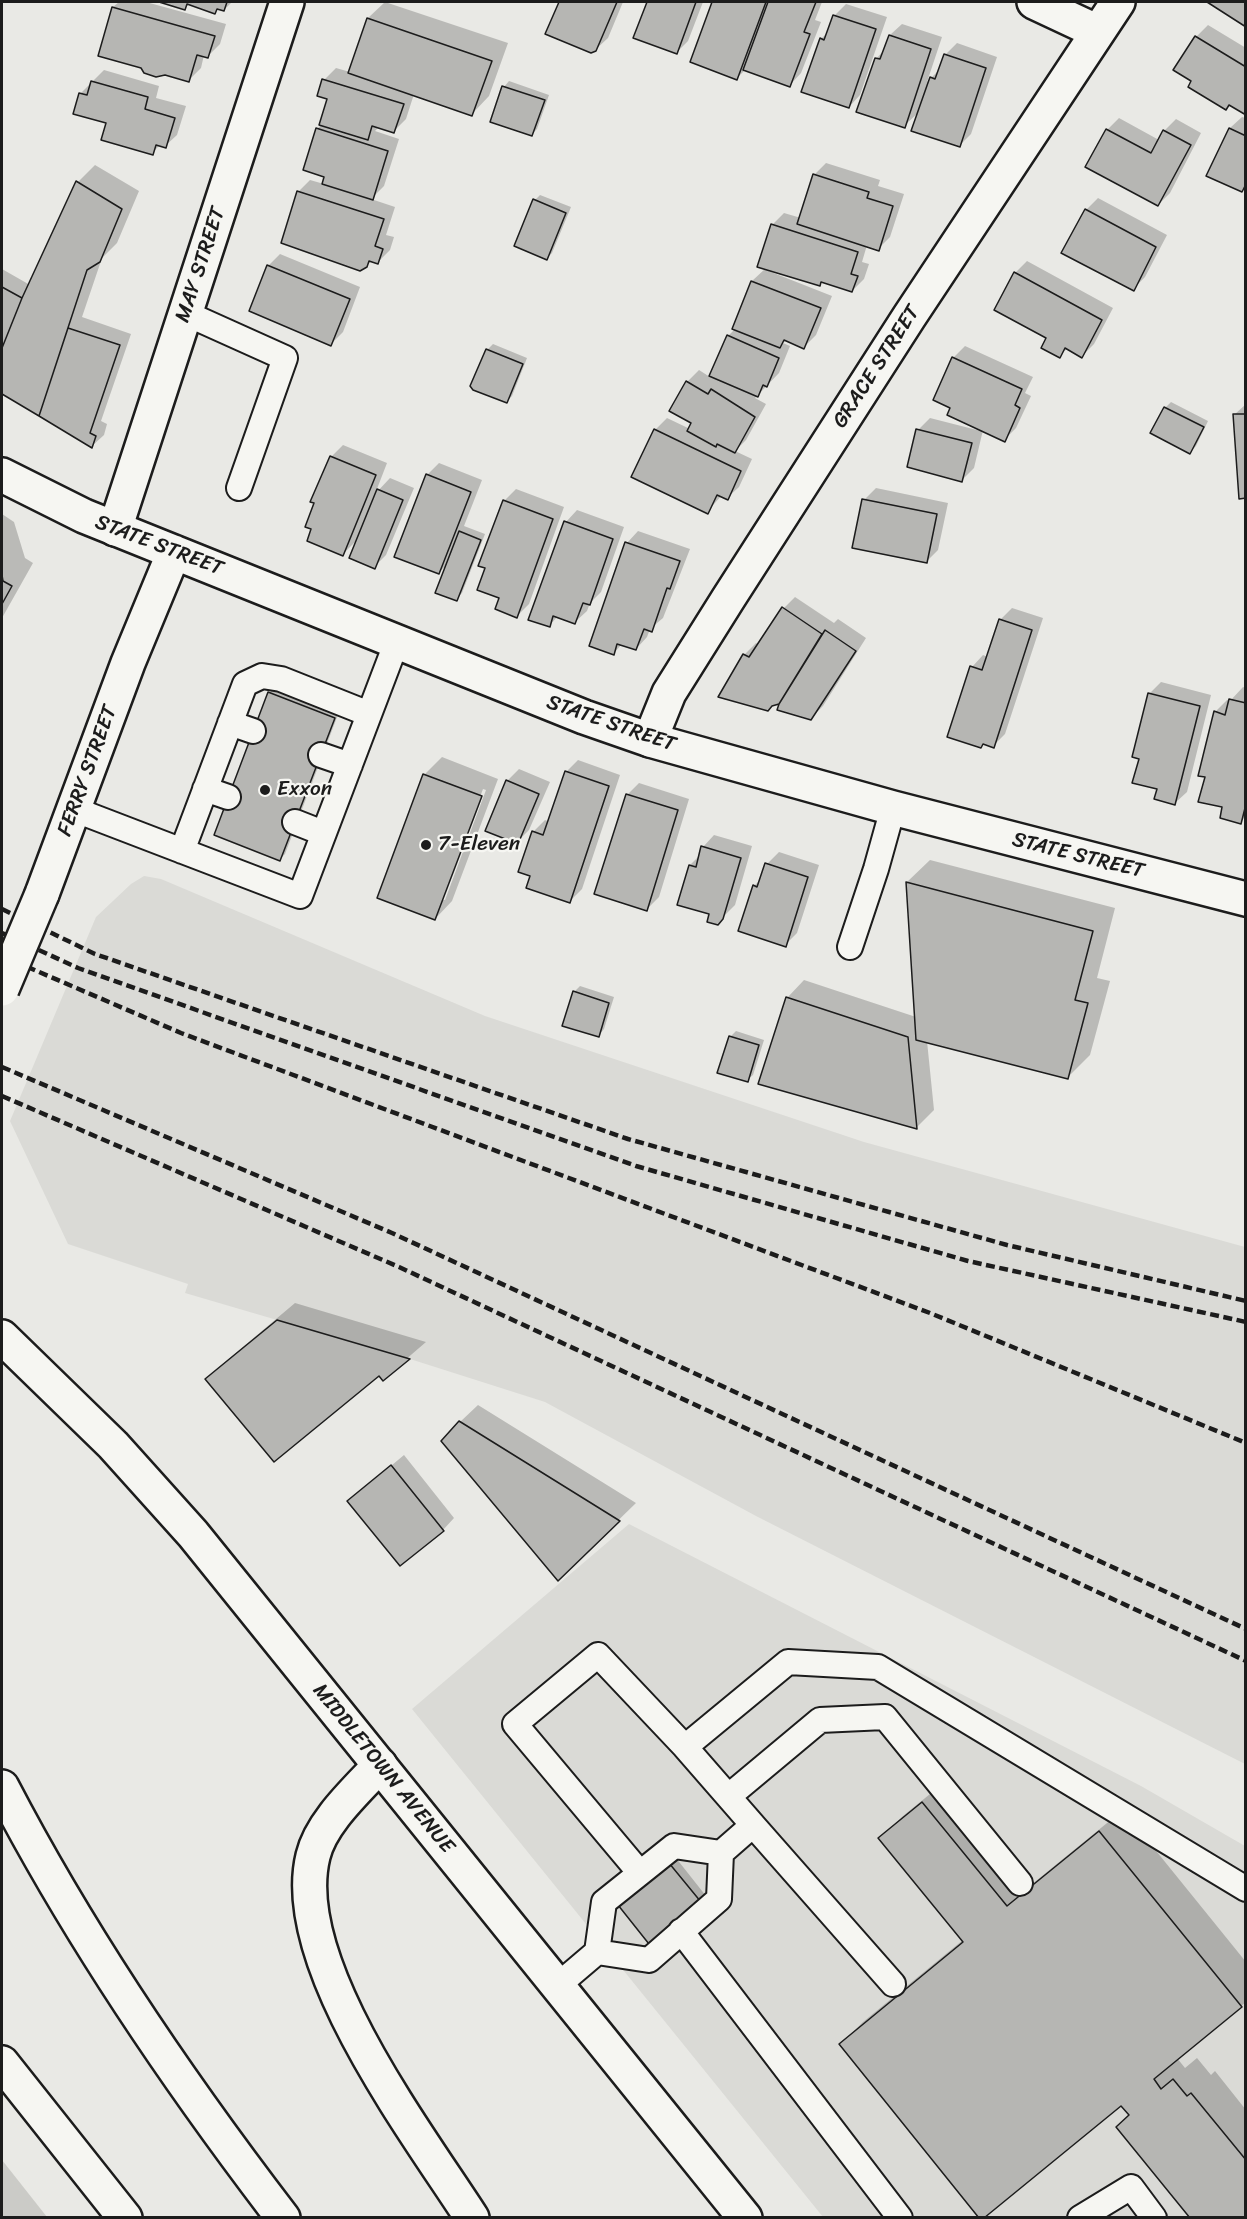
<!DOCTYPE html>
<html>
<head>
<meta charset="utf-8">
<style>
  body { margin:0 }
  #map { position:relative; width:1247px; height:2219px; overflow:hidden; background:#e9e9e5; font-family:Sriracha,sans-serif }
  canvas { display:block }
  .frame { position:absolute; inset:0; border:3px solid #1c1c1c; pointer-events:none }
</style>
</head>
<body>
<div id="map">
<canvas width="1247" height="2219"></canvas>
<div class="frame"></div>
</div>
<script>
const c = document.querySelector('canvas').getContext('2d');
c.lineJoin = 'round';
function paint(path, color) {
  c.fillStyle = color;
  c.fill(path, 'evenodd');
}
function trace(path, color, width, dash) {
  c.strokeStyle = color;
  c.lineWidth = width;
  c.lineCap = dash ? 'butt' : 'round';
  c.setLineDash(dash || []);
  c.stroke(path);
}
function drawText(font, color, halo, rows, align = 'center') {
  c.font = font + ' Sriracha,sans-serif';
  c.lineWidth = 4.5;
  c.setLineDash([]);
  c.textBaseline = 'middle';
  c.strokeStyle = halo;
  c.fillStyle = color;
  for (const [text, x, y, turn = 0] of rows) {
    c.save();
    c.translate(x, y);
    c.rotate((+turn || 0) * Math.PI / 180);
    c.textAlign = isNaN(turn) ? turn : align;
    if (halo) c.strokeText(text, 0, 0);
    c.fillText(text, 0, 0);
    c.restore();
  }
}
const built = new Path2D(`
  M144,876L161,879L485,1016L864,1142L1245,1247V1764L756,1516L545,1402L410,1359L185,1293L188,1284L68,1244L10,1121L96,917L131,884Z
  M629,1524L1141,1786L1245,1846V2217H823L412,1709Z`);
const green = new Path2D(`
  M2,2160L47,2217H2Z`);
const shadow = new Path2D(`
  M119,2H146L226,24L220,44L208,56L204,55L201,68L189,80L113,7Z
  M164,2H232L224,10L219,8L214,12L190,3L184,9Z
  M385,2L508,43L489,96L472,114L414,94L406,119L394,131L379,127L375,131L399,139L384,186L371,199L395,207L386,235L394,237L390,250L378,262L372,261L366,266L298,192L310,180L324,184L326,176L317,129L322,124L329,98L324,80L336,68L350,72L368,18Z
  M560,2H623L608,38L595,50L547,33Z
  M648,2H703L688,41L676,53L635,37Z
  M714,2H822L815,20L821,22L801,73L790,85L746,69L737,78L692,61Z
  M846,4L887,17L860,95L849,107L821,39L829,31L834,16Z
  M902,24L942,37L927,82L940,69L945,55L957,43L997,57L971,134L959,146L920,111L904,126L876,59L885,49L890,35Z
  M1208,25L1246,48V113L1230,104L1226,108L1194,81L1196,37Z
  M104,70L159,86L156,98L186,106L177,135L165,146L160,145L152,153L107,122L80,94Z
  M509,81L549,95L537,129L531,135L504,87Z
  M1242,117L1246,118V186L1241,190L1230,128Z
  M1119,118L1159,140L1164,131L1176,119L1201,133L1170,193L1158,205L1107,130Z
  M826,163L880,180L878,186L904,194L890,237L878,249L867,245L862,262L869,264L864,279L852,291L823,281L819,285L767,268L766,270L832,296L816,335L804,347L786,340L783,343L790,346L779,373L755,398L766,404L746,440L735,451L752,459L739,487L727,498L722,495L707,512L655,430L667,418L690,429L693,423L687,382L699,370L710,377L728,336L735,329L752,281L766,268L759,266L773,224L784,213L801,218L814,175Z
  M95,165L139,191L117,243L102,258L82,317L131,334L101,421L107,424L104,435L92,446L2,392V269L30,285L78,182Z
  M540,195L571,207L552,253L546,259L535,200Z
  M1098,198L1167,235L1145,277L1133,289L1086,210Z
  M280,254L360,287L343,332L331,344L268,266Z
  M1027,261L1113,308L1094,344L1082,356L1068,348L1059,356L1015,273Z
  M493,344L527,358L512,396L506,402L487,350Z
  M965,346L1033,377L1025,393L1031,396L1016,428L1004,440L983,430L974,468L962,480L918,430L930,418L981,431L952,408L953,358Z
  M1171,402L1208,421L1196,446L1190,452L1165,408Z
  M1246,404V497L1234,415Z
  M343,445L387,463L375,494L390,478L414,488L386,555L374,567L359,538L343,554L331,457Z
  M439,463L482,480L464,526L485,534L462,593L456,599L448,563L439,573L427,475Z
  M876,488L948,503L938,550L926,562L864,500Z
  M516,489L564,507L529,604L517,616L501,597L487,567L504,501Z
  M577,510L624,527L601,592L590,603L587,611L575,622L558,616L549,626L566,522Z
  M2,514L14,522L25,558L33,563L2,618Z
  M638,531L690,549L663,618L650,629L647,637L636,649L622,644L614,653L627,543Z
  M795,597L834,623L838,619L866,638L823,706L811,718L780,702L772,705L744,655L756,643L759,645L784,608Z
  M1012,608L1043,618L1005,734L993,746L985,743L981,747L972,667L983,655L988,657L1000,620Z
  M1161,682L1211,695L1187,792L1175,803L1158,788L1141,758L1149,694Z
  M275,687L339,712L285,854L280,859L269,693Z
  M1243,687L1246,688V816L1240,822L1224,806L1207,776L1215,712L1227,700L1230,701Z
  M442,757L498,779L452,901L435,919L424,775ZM483,789L486,790L445,900H441Z
  M578,760L620,775L582,889L570,901L532,875L533,832L545,820L550,822L566,772Z
  M519,769L550,782L529,830L517,842L507,781Z
  M639,783L689,799L659,897L647,909L627,795Z
  M714,835L752,846L735,905L717,923L690,865L700,855L703,847Z
  M779,852L819,865L797,933L785,945L754,886L762,878L767,864Z
  M930,860L1115,908L1097,978L1110,981L1090,1055L1068,1077L927,1041L934,1110L916,1128L787,998L804,980L916,1017L907,882Z
  M580,986L614,997L604,1029L599,1035L574,992Z
  M736,1031L764,1040L753,1075L747,1080L730,1037Z
  M295,1303L426,1342L383,1379L379,1374L207,1379L225,1362Z
  M478,1405L636,1503L558,1579L460,1422Z
  M404,1455L454,1518L443,1530L349,1501Z
  M946,1781L1031,1885L1123,1810L1246,1962V2002L1177,2058L1185,2068L1197,2058L1211,2075L1215,2071L1246,2110V2218L1130,2115L1121,2104L841,2044L863,2022L963,1940L880,1838L903,1816Z
  M676,1858L706,1896L700,1901L626,1899Z`);
const building = new Path2D(`
  M159,2H227L224,11L217,9L215,14L187,4L185,10Z
  M559,2H617L596,51L591,53L545,34Z
  M647,2H696L677,54L633,38Z
  M712,2H766L737,80L690,62Z
  M768,2H816L804,32L810,34L790,87L743,70Z
  M1207,2H1246V27Z
  M112,7L215,36L208,58L197,55L189,82L165,75L156,77L144,73L141,68L98,56Z
  M833,15L876,29L849,108L801,92L820,38L824,40Z
  M367,18L492,61L472,116L348,73Z
  M889,35L931,49L905,128L856,112L875,58L880,59Z
  M1195,36L1246,67V115L1229,105L1226,110L1188,87L1191,81L1173,70Z
  M944,54L986,68L960,147L911,131L930,77L935,79Z
  M322,79L404,104L394,133L372,126L368,140L319,125L327,99L317,96Z
  M91,81L148,97L145,109L175,118L166,148L156,145L153,155L101,140L106,123L73,114L79,93L87,95Z
  M502,86L545,100L532,136L490,122Z
  M316,128L388,151L373,200L322,184L324,177L303,170Z
  M1229,128L1246,136V184L1242,192L1206,176Z
  M1106,129L1151,153L1163,130L1191,145L1158,206L1085,167Z
  M813,174L869,192L867,198L893,206L879,251L797,224Z
  M76,181L122,209L100,262L87,270L39,416L2,394V348L22,298Z
  M297,191L384,219L375,246L383,249L378,264L369,261L367,267L360,271L281,243Z
  M533,199L566,213L547,260L514,246Z
  M1085,209L1156,247L1134,291L1061,253Z
  M771,224L858,252L851,274L858,276L852,292L821,282L820,286L757,267Z
  M267,265L350,299L331,346L249,311Z
  M1014,272L1102,320L1082,358L1065,348L1060,358L1041,348L1046,338L994,310Z
  M751,281L821,308L804,349L784,340L780,348L732,329Z
  M2,287L22,298L2,348Z
  M68,328L120,345L90,433L96,436L92,448L39,416Z
  M727,335L779,358L767,387L763,385L758,397L709,376Z
  M486,349L523,364L507,403L473,390L470,386Z
  M952,357L1022,389L1015,405L1020,408L1005,442L947,415L950,408L933,400Z
  M686,381L708,394L711,389L755,417L735,453L717,444L716,447L687,431L691,423L669,411Z
  M1164,407L1204,427L1190,454L1150,433Z
  M1233,414H1246V498L1239,499Z
  M654,429L741,471L728,500L717,495L708,514L631,477Z
  M916,429L972,443L962,482L907,467Z
  M330,456L376,475L343,556L307,541L311,529L305,527L314,503L310,502Z
  M426,474L471,492L439,574L394,557Z
  M377,489L403,500L375,569L349,558Z
  M862,499L937,514L927,563L852,548Z
  M503,500L553,519L517,618L495,609L499,598L477,590L485,568L478,566Z
  M564,521L613,539L590,605L583,603L575,624L553,616L550,627L528,620Z
  M459,531L481,540L457,601L435,593Z
  M625,542L680,561L670,589L667,588L652,632L644,629L636,650L617,644L614,655L589,646Z
  M2,575L3,581L12,586L2,604Z
  M782,607L822,634L779,704L772,706L768,711L718,697L743,654L749,657Z
  M999,619L1032,630L994,748L983,744L981,748L947,737L970,666L982,670Z
  M825,630L856,651L811,720L777,710L779,704Z
  M268,692L335,718L280,861L214,835Z
  M1148,693L1200,706L1175,805L1154,799L1157,789L1132,783L1139,759L1132,757Z
  M1229,699L1246,703V804L1241,824L1220,818L1222,807L1198,802L1205,777L1198,776L1214,711L1225,715Z
  M565,771L609,786L570,903L526,888L530,876L518,872L532,831L543,835Z
  M423,774L482,796L435,920L377,898Z
  M506,780L539,794L518,844L485,831Z
  M626,794L678,810L647,911L594,894Z
  M701,846L741,858L723,919L718,925L707,922L709,914L677,905L689,865L696,867Z
  M765,863L808,877L786,947L738,931L753,885L757,887Z
  M906,882L1093,931L1075,1000L1088,1003L1068,1079L916,1040Z
  M573,991L609,1003L599,1037L562,1026Z
  M786,997L908,1037L917,1129L758,1084Z
  M729,1036L759,1045L748,1082L717,1073Z
  M277,1320L410,1359L383,1381L379,1376L274,1462L205,1379Z
  M459,1421L620,1521L558,1581L441,1441Z
  M391,1465L444,1531L400,1566L347,1501Z
  M922,1802L1007,1906L1099,1831L1242,2007L1154,2079L1161,2089L1173,2079L1187,2096L1191,2093L1246,2160V2218H1190L1116,2127L1129,2115L1121,2106L984,2218H979L839,2044L963,1942L878,1838Z
  M669,1863L701,1902L649,1944L618,1905Z`);
const service = new Path2D(`
  M185,313L285,358L239,488
  M230,723L253,731
  M321,755L350,765
  M205,789L228,797
  M73,809L300,896L397,641
  M295,822L323,833
  M182,851L245,684L262,676L281,679L369,714
  M850,947L876,869L893,808
  M685,1747L788,1662L878,1667L1246,1889
  M729,1796L820,1720L885,1717L1020,1883
  M640,1873L515,1724L598,1655L685,1747L753,1825
  M681,1931L900,2218
  M597,1952L649,1960L719,1899L721,1853L753,1825L893,1984
  M557,1986L597,1952L604,1902L674,1846L721,1853
  M1080,2218L1131,2187L1154,2218`);
const minor = new Path2D(`
  M1034,2L1098,32
  M115,529L287,2
  M650,740L669,693L728,599L909,317L1118,2`);
const primary = new Path2D(`
  M2,475L84,516L584,717L650,740L893,808L1246,899
  M42,894L128,663L174,552
  M2,1337L113,1445L193,1534L745,2218`);
const motorway = new Path2D(`
  M380,1765C357,1790 321,1822 313,1856C287,1962 416,2131 472,2218
  M2,1787C81,1939 178,2081 283,2218
  M2,2063L125,2218`);
const rail = new Path2D(`
  M2,909L95,954L628,1139L1007,1245L1246,1301
  M2,933L78,968L636,1166L968,1261L1246,1322
  M2,956L181,1033L930,1313L1246,1443
  M2,1067L392,1233L1246,1629
  M2,1096L399,1267L1246,1661`);
const primaryBridge = new Path2D(`
  M2,989L42,894`);
const markers = [
  [265,790,6,"#1c1c1c"],
  [426,845,6,"#1c1c1c"]
];
const streetNames = [
  ["MAY STREET",201,265,-72],
  ["GRACE STREET",877,367,-57],
  ["STATE STREET",159,546,21],
  ["STATE STREET",611,724,19],
  ["FERRY STREET",88,771,-70],
  ["STATE STREET",1078,856,14],
  ["MIDDLETOWN AVENUE",383,1769,51]
];
const poiNames = [
  ["Exxon",277,790],
  ["7-Eleven",438,845]
];
paint(built, '#dadad6');
paint(green, '#cbcbc7');
paint(shadow, '#0003');
paint(building, '#b6b6b3');
trace(building, '#1c1c1c', 1.5);
trace(service, '#1c1c1c', 28);
trace(minor, '#1c1c1c', 38);
trace(primary, '#1c1c1c', 38);
trace(motorway, '#1c1c1c', 38);
trace(service, '#f6f6f2', 24);
trace(minor, '#f6f6f2', 33);
trace(primary, '#f6f6f2', 33);
trace(motorway, '#f6f6f2', 33);
trace(rail, '#1c1c1c', 4.5, [9, 4.5]);
trace(primaryBridge, '#1c1c1c', 38, []);
trace(primaryBridge, '#f6f6f2', 33);
for (const [x, y, r, color] of markers) {
  const dot = new Path2D();
  dot.arc(x, y, r, 0, 2 * Math.PI);
  c.fillStyle = color;
  c.fill(dot);
  trace(dot, '#f6f6f2', 2);
}
drawText('21px', '#1c1c1c', '#f6f6f2', streetNames);
drawText('21px', '#1c1c1c', '#f6f6f2', poiNames, 'left');
</script>
</body>
</html>
